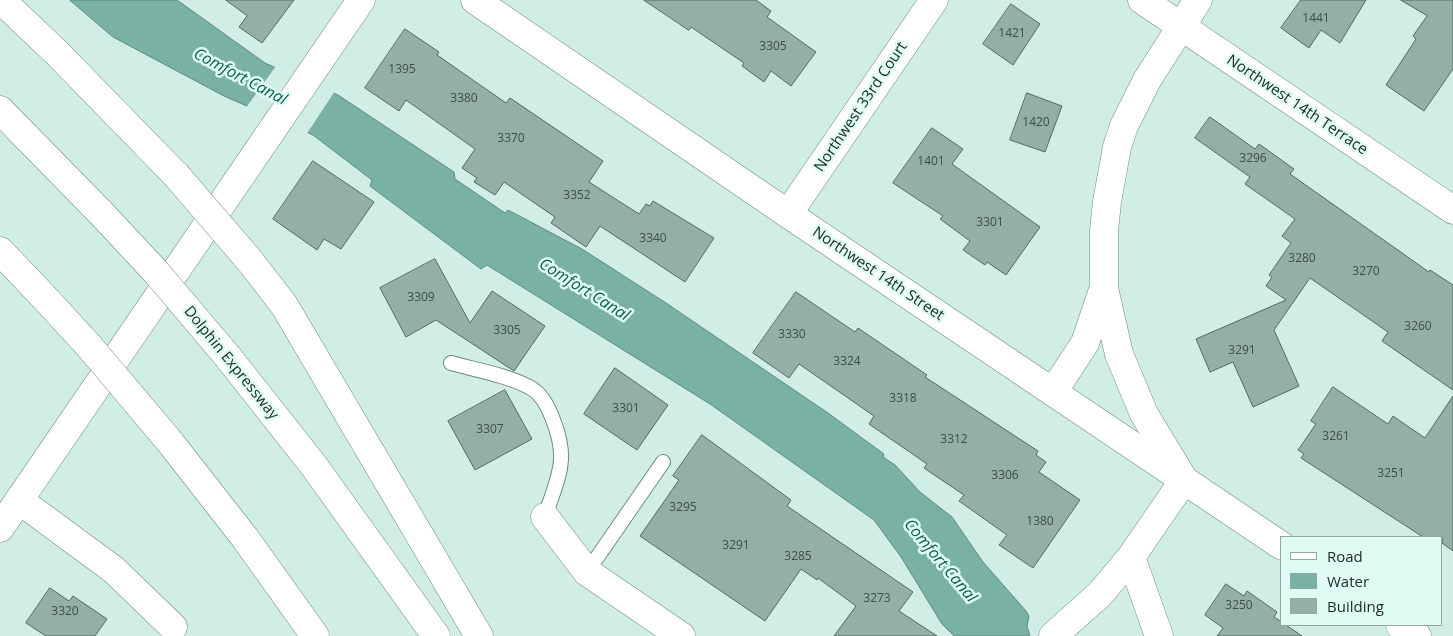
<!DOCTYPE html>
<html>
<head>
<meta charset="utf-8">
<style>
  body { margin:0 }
  #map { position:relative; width:1453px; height:636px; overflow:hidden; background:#d1eee6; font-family:"Open Sans",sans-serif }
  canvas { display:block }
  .legend { position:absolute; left:1280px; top:536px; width:162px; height:90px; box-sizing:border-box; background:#defbf4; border:1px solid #92a8a3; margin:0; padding:6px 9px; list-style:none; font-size:15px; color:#212c29 }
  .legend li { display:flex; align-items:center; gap:10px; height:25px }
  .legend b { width:25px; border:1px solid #92a8a3 }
</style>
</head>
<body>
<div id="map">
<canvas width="1453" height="636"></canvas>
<ul class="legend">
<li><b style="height:6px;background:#fff"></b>Road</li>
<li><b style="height:14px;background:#79b1a4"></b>Water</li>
<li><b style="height:14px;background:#94afa8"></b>Building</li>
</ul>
</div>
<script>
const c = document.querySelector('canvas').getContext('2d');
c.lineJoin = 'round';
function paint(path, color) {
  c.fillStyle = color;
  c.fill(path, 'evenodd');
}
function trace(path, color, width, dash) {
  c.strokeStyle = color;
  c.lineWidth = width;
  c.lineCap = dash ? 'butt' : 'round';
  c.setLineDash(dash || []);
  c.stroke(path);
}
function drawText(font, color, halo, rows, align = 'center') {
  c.font = font + ' "Open Sans",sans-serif';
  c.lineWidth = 5;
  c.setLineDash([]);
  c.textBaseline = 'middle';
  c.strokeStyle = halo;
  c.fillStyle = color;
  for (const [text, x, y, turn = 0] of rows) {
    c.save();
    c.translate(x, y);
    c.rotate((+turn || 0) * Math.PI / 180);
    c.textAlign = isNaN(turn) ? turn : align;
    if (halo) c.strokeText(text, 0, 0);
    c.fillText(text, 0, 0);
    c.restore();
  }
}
const water = new Path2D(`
  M70,0H177L265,63L338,95L454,172L455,179L505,213L508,210L582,249L666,303L828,413L884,454L883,457L895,465L920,492L952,517L983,562L1026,611L1029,616L1027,626L1030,636H954L942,624L901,557L874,520L710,404L487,265L481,269L370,186L372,180L313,135L224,96L113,37Z`);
const pier = new Path2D(`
  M276,66L335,91L306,135L245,109Z`);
const building = new Path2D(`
  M226,0H294L262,43L239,27L247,16Z
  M644,0H756L771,11L767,17L816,52L791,86L771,71L764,82L742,66L744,63L691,27L689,30Z
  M1301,0H1366L1340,43L1321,30L1309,48L1281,28Z
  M1401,0H1453V69L1424,111L1386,85L1416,39L1413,36L1427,16Z
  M1011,4L1040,24L1013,65L983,44Z
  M405,29L439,52L437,55L506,103L510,98L603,161L589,182L639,214L646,204L650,206L653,201L714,238L685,282L600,226L586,247L551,223L555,217L504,182L495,195L474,182L477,178L462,168L475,149L406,100L399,111L365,88Z
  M1027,93L1062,106L1045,152L1010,140Z
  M1210,117L1255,149L1259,144L1294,169L1290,174L1429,272L1430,270L1453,285V390L1382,341L1388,332L1310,278L1274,330L1299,386L1253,407L1233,362L1210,372L1196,339L1286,300L1266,286L1272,277L1269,275L1291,243L1282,236L1295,219L1245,184L1250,177L1195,138Z
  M932,128L963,149L952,164L1040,227L1006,275L987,262L985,265L963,250L970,241L940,219L943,216L893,183Z
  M313,161L374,202L341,249L324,239L317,250L273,219Z
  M435,259L470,323L492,291L545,326L514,371L436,320L406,337L380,288Z
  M796,292L855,332L858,328L927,375L925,377L1038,451L1036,455L1046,462L1039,472L1080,500L1033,568L999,545L1007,535L959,501L964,495L924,468L927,464L869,424L874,416L799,364L789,378L753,353Z
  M615,368L668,405L637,450L584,414Z
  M1333,387L1388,424L1393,416L1425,438L1453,396V551L1442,543V537H1423L1301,458L1304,454L1298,450L1316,424L1311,421Z
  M505,390L532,439L475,470L448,421Z
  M702,435L791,500L787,506L913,592L899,611L937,636H834L856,606L818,578L817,580L801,569L765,621L640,536L679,480L673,476Z
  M1226,584L1244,596L1247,591L1277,612L1274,617L1282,622V625H1286L1302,636H1217L1223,628L1205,615Z
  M50,588L69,601L73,596L107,619L95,636H46L26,623Z`);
const service = new Path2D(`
  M451,363C476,370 506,375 529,387C541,393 547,405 552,417C570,461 558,475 545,517
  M587,572L663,462`);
const minor = new Path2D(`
  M1142,0L1453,210
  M788,214L934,0
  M1053,392L1085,343L1104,287V231L1107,202L1117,147L1124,126L1147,80L1198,0
  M19,500L114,570L173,627
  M545,517L587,572L681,636
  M1131,557L1159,636
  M1053,636L1100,594L1131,557L1184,480L1144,414L1119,354L1104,288`);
const tertiary = new Path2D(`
  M475,0L788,214L1282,546
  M0,528L361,0
  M1400,625L1417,636`);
const motorway = new Path2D(`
  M1,0L57,53L176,175
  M0,110L101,213
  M0,251L43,296
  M250,261L284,305L479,636
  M228,357L314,466L436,636
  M170,442L245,538L315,636`);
const motorwayBridge = new Path2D(`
  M176,175L250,261
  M101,213L156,272L228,357
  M43,296L89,346L170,442`);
const numberNames = [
  ["1441",1316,19],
  ["1421",1012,34],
  ["3305",773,47],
  ["1395",402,70],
  ["3380",464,99],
  ["1420",1036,123],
  ["3370",511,139],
  ["3296",1253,159],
  ["1401",931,162],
  ["3352",577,196],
  ["3301",990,223],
  ["3340",653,239],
  ["3280",1302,259],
  ["3270",1366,272],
  ["3309",421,298],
  ["3260",1418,327],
  ["3305",507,331],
  ["3330",792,335],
  ["3291",1242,351],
  ["3324",847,362],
  ["3318",903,399],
  ["3301",626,409],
  ["3307",490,430],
  ["3261",1336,437],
  ["3312",954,440],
  ["3251",1391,474],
  ["3306",1005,476],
  ["3295",683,508],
  ["1380",1040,522],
  ["3291",736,546],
  ["3285",798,557],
  ["3273",877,599],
  ["3250",1239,606],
  ["3320",65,612]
];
const streetNames = [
  ["Northwest 14th Terrace",1297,105,34],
  ["Northwest 33rd Court",861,107,-56],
  ["Northwest 14th Street",878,274,34],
  ["Dolphin Expressway",231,363,51]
];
const waterNames = [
  ["Comfort Canal",240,77,28],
  ["Comfort Canal",584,290,32],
  ["Comfort Canal",940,561,50]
];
paint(water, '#79b1a4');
trace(water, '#5f897f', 1);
paint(pier, '#d1eee6');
paint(building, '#94afa8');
trace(building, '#506a63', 1);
trace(service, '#6e8882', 16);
trace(minor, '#6e8882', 29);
trace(tertiary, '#6e8882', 29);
trace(motorway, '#6e8882', 29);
trace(service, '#fff', 14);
trace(minor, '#fff', 28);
trace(tertiary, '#fff', 28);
trace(motorway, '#fff', 28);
trace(motorwayBridge, '#6e8882', 29, []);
trace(motorwayBridge, '#fff', 28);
drawText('12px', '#3e4d49', null, numberNames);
drawText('15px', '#212c29', '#defbf4', streetNames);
drawText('italic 16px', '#0e5b4e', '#defbf4', waterNames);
</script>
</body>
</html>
